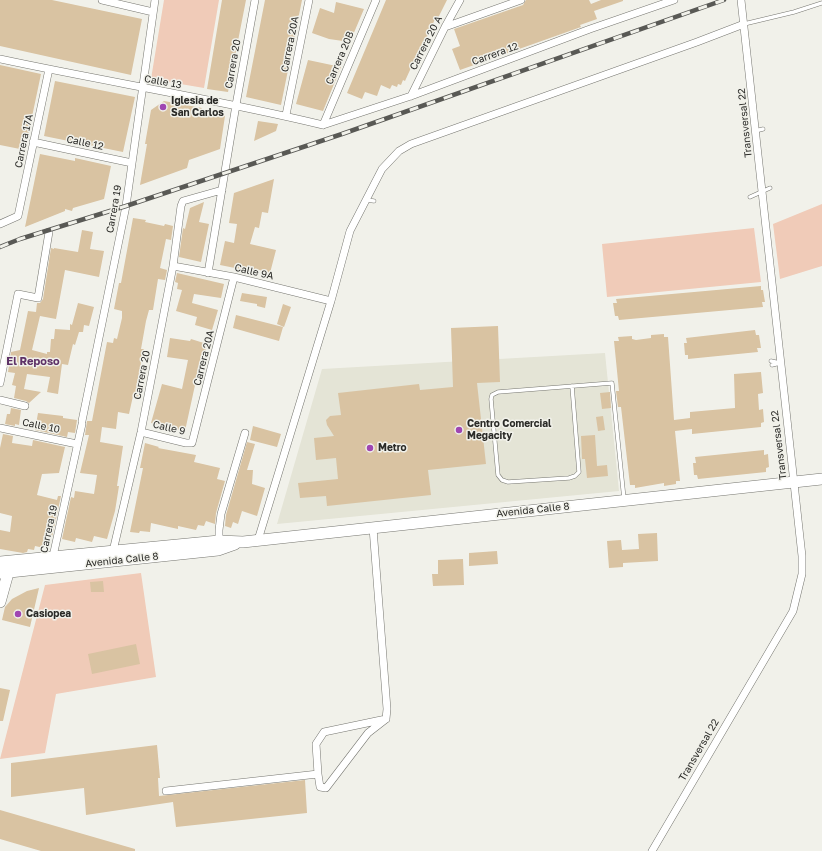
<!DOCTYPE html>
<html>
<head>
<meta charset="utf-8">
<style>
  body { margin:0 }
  canvas { display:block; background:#f1f1ea }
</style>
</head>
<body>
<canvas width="822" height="851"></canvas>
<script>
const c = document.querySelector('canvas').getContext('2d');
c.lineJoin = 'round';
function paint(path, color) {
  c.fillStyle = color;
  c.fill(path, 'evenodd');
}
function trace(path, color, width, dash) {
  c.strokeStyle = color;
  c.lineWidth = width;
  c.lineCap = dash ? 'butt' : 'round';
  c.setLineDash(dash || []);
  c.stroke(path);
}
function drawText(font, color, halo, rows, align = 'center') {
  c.font = font + ' "Golos Text",sans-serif';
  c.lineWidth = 3;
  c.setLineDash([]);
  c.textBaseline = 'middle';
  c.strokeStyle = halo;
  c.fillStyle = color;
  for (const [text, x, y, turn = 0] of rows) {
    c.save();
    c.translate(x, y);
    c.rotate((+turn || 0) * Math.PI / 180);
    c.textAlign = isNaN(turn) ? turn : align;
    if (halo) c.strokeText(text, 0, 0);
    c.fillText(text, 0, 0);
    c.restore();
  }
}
const built = new Path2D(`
  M605,353L619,491L277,524L322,369Z`);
const green = new Path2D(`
  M164,0H219L204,88L151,79Z
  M822,204V266L780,279L773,224Z
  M754,228L761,282L607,297L602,244Z
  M141,573L156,677L56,694L45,753L0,759L45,585Z`);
const building = new Path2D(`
  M0,0H52L142,19L131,75L0,46Z
  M222,0H246L228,92L207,89Z
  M265,0H302L281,105L246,97Z
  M386,0H447L437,20L435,19L422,48H420L405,81L403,80L401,85L398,84L397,87L392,85L390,89L381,85L377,96L365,92L362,99L347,93Z
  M526,0H589L591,4L601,0H623V1L594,11L597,19L580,25L581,27L460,70L452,49L460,46L454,29L523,5Z
  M336,2L364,9L350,42L329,39L312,33L320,8L334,13Z
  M308,60L341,67L323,111L296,104Z
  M0,65L41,74L25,150L0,145Z
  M55,81L135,97L123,152L44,136Z
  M164,101L202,108L201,112L225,116L220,149L189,160L187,168L140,185L147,144H145L151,110Z
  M258,121L278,124L276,131L254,141Z
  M40,154L75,161V158L111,166L104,199L73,208L72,211L65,209V211L25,227Z
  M274,179L268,213L262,212L259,228L255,227L250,244L276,250L270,273L259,270L258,272L250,271L220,265L225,241L234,243L237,224L229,223L234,193Z
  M204,202L199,222L209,224L201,262L179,257L183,228L185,229L190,208Z
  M133,218L146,220L145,222L164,226L165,224L173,226L171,240L166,239L160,268L167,270L165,280L158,279L153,310H149L146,321L141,349H144L141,361L139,386H142L138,397L133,396L129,414L118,412L116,429L102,427L100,442L123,446L117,486H119L115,511L107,539L94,536L92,542L76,538L75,542L62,539L71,497L74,498L75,491L94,494L97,475L80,473L89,435H85L87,421H92L107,342L113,343L114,338L117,339L122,318V311L114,309L119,283H121Z
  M82,230L93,232L90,249L104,251L99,277L65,270L56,319L40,316L32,350L47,354V352H50L51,339H54L55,329L70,330V324L72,325L78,303L94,307L89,326L84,325L83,332H79L75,345L73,344L68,365L62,364L58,394L47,392L50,377L27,374L24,389L41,392L29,403L26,401L14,398L16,386L12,385L15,373L8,372L11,352L20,350L28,311L36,312L37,303H40L43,299L51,248L54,249V248L78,252Z
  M177,273L224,284L221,298L194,294L192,303L218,310L212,330L195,325L197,317L176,311L182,290L177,289L178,283L175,282Z
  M761,286V290H763L765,302H762L763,307L619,320L618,316H615L613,303H617L616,299Z
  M242,293L267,297L265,308L257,306V304L240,301Z
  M283,304L291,307L284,327L277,324Z
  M236,315L283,327L279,341L233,328Z
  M498,326L500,382L477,383L486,464L428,470L431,495L327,506L326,496L300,498L298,483L338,479L336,458L316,460L314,438L334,436L327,425L326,420L330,416L341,415L338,393L419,384L420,390L453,387L451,328Z
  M755,330L756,335H759L761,348H757L758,352L688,359V355H685L684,343H687L686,338Z
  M664,334V337H668L674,420L690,418V412L735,408L734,374L761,372L763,393L758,394L759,410L763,409L764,422L761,423V427L692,434V429L675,431L680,481H676V484L664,486V483L635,488V485H630L621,407H618L616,391H619L614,341H619L618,337L632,336V339L636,340L651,338V335Z
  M170,338L190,341L191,339L207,344L205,353H203L197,376L185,431L151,423L162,384L182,389L188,360L167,357Z
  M610,392L611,408L602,409L600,393Z
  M11,408L21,410L19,425L15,424V426L5,424L7,414H10Z
  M38,413L63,416V418L77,420L75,433L68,432L67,437L35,430Z
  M603,416L605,430L598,431L596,417Z
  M253,426L281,434L277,447L250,440Z
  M3,434L13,436L12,443L32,446L33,440L65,447L59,473L42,474L37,495L57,500L58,496H61L52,537L46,535L44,548L35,546L34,550L28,549L27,552L23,553L0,549V530L10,532L12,516L0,513V448Z
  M595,435L597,466L607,465L608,476L587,478L585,459H582L581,436Z
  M247,442L255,444L247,470H253L252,484L265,488L257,516L242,511L238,524L233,522L231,528L225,526L226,515Z
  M145,443L159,447L158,448L196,455L194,462L220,468L217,479L225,481L216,513L215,524L206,521L204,526L198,525L196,530L178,526V529L151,523L150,532L140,531L139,533L130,532L143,468H140Z
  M764,450V455L768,454L769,467L766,468V472L698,479L697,475H694L693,463H696L695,457Z
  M657,533L658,561L623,563V567L609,568L607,541L621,540L622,550L639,549L638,534Z
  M497,551L498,564L469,566V553Z
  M463,559L464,585L433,586L432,574H438V560Z
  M103,581L104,592H91L90,582Z
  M39,588L30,627L2,620L5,607L12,599L27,591Z
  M136,644L140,664L92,674L88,654Z
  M0,688L10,690L3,721H0Z
  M157,745L160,778H158L159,796L305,780L307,813L176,827L173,802L86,815L84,788L11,797V763Z
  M0,810L135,849V851H41L0,839Z`);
const service = new Path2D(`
  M744,24L794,12L822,3
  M755,131L763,129
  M750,197L770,188
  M366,200L374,201
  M771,361L780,363L772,365
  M572,386L579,472L575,476L569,478L508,482L502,480L498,475L491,399L492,395L498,392C536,389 574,386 612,383L624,499`);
const minor = new Path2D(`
  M102,0L153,12
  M445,27L521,0
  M0,59C107,82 216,99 323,125
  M411,96L445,27L460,0
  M286,115L309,0
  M323,125L411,96L590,29L674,0
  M323,125L376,0
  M33,142L132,163
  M0,224L18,216L49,69
  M173,266L234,277L331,301
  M208,273L236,105L255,0
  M0,383L18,294L38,298L49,232
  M0,400L25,406
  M82,421L126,206L155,0
  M0,428L77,444
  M141,432L186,443H192L234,277
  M373,528L387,709L386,719L368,733L326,788L320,787L318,774L316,744L324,732L386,719
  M258,540L331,301L350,231L382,169L399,151L411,144L697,42L744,24
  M219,541V530L221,514L245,433
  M113,551L141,432L173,266L181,206L183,201L222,190
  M52,561L82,424
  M166,791L318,774
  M652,851L793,611L802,574V556L741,0`);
const secondary = new Path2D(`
  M0,562L219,541L243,542L822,479
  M0,573L218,550L235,544
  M0,602L10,566`);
const rail = new Path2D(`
  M0,247L20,239L126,206L342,134L724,0`);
const markers = [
  [163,107,4,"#9f46b2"],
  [459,430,4,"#9f46b2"],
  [370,448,4,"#9f46b2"],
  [18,614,4,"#9f46b2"]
];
const streetNames = [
  ["Carrera 20 A",426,43,-63],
  ["Carrera 20A",290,44,-79],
  ["Carrera 12",495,54,-20],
  ["Carrera 20B",340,58,-67],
  ["Carrera 20",233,64,-80],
  ["Calle 13",163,82,10],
  ["Transversal 22",745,123,-96],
  ["Carrera 17A",24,141,-78],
  ["Calle 12",85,143,12],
  ["Carrera 19",114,209,-80],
  ["Calle 9A",254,272,13],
  ["Carrera 20A",204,358,-76],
  ["Carrera 20",142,375,-79],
  ["Calle 10",41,426,12],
  ["Calle 9",169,428,13],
  ["Transversal 22",779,445,-97],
  ["Avenida Calle 8",533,510,-6],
  ["Carrera 19",49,529,-78],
  ["Avenida Calle 8",122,560,-6],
  ["Transversal 22",699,750,-60]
];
const poiNames = [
  ["Iglesia de",171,101],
  ["San Carlos",171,113],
  ["Centro Comercial",467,424],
  ["Megacity",467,436],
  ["Metro",378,448],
  ["Casiopea",26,614]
];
const neighbourhoodNames = [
  ["El Reposo",33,362]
];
paint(built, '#e4e4d6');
paint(green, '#f0cbb8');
paint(building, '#d9c3a2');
trace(service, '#767670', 4.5);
trace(minor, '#767670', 8);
trace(secondary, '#767670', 12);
trace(service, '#fff', 3.5);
trace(minor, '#fff', 7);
trace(secondary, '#fff', 11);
trace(rail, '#595955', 4.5);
trace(rail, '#f1f1ea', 3, [9]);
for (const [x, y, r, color] of markers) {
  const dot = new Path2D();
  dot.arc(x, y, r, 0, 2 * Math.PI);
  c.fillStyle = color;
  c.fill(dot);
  trace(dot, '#f1f1ea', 1.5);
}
drawText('10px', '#2a2a27', '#f1f1ea', streetNames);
drawText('bold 10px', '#2a2a27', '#f1f1ea', poiNames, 'left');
drawText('bold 11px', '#5e3267', '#f1f1ea', neighbourhoodNames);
</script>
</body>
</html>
